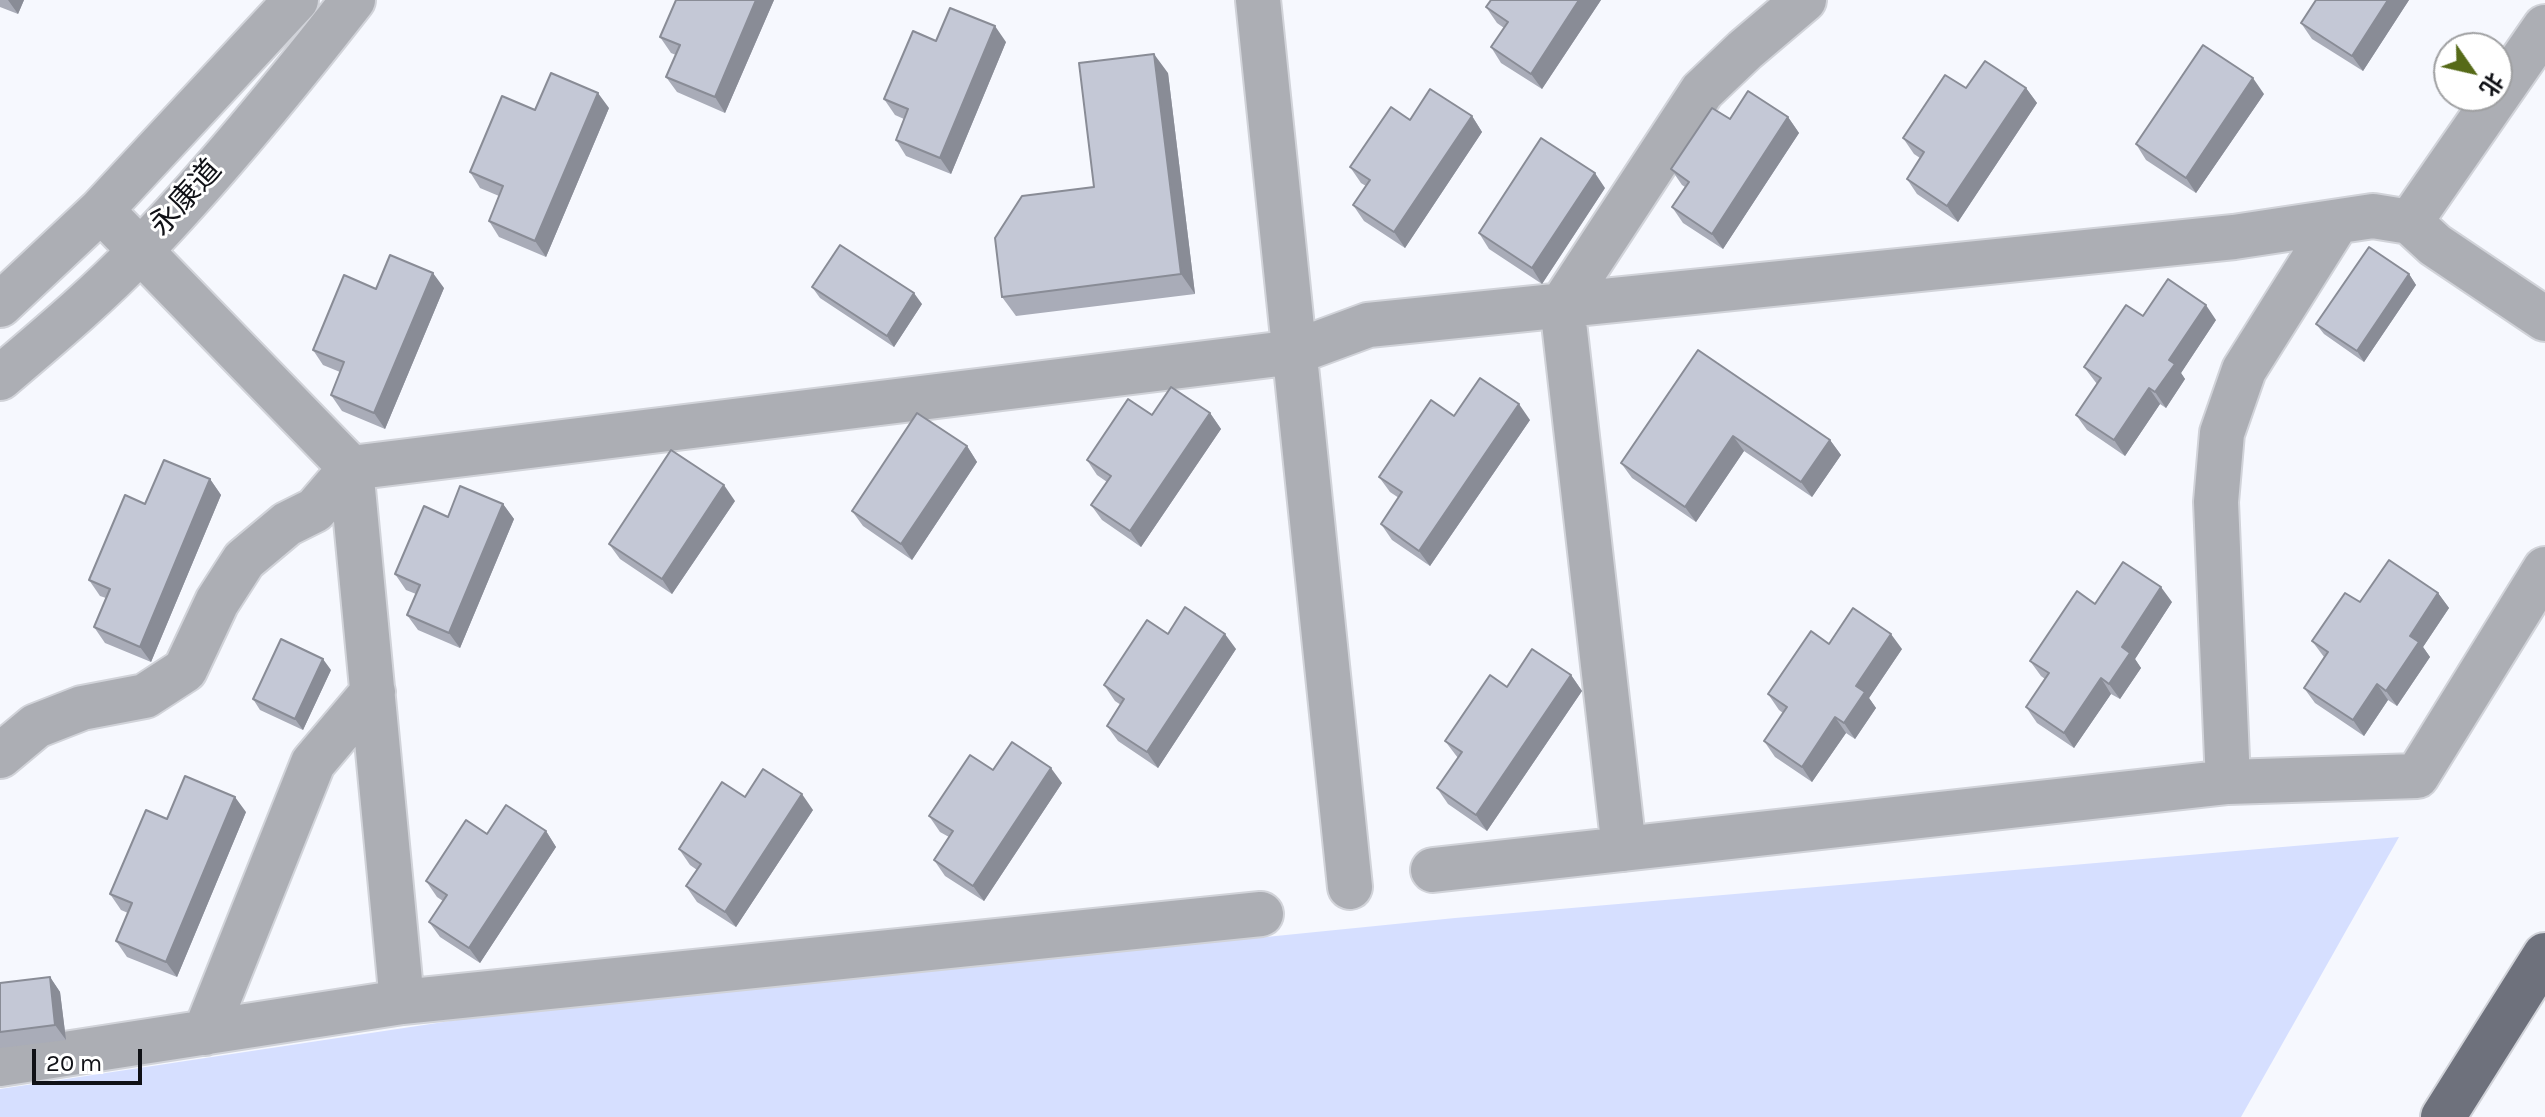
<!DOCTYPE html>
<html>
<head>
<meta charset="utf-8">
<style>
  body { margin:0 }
  #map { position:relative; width:2545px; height:1117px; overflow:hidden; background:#f6f8fe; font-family:Karla,"Noto Sans SC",sans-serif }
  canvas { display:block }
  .north { position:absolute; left:2433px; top:32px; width:80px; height:80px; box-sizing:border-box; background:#fff; border:2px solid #9fa0a2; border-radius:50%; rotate:124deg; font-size:22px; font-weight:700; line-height:32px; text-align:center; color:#101116 }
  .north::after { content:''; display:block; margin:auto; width:28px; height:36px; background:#566a18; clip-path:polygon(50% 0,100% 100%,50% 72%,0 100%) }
  .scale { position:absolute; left:32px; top:1049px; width:110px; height:36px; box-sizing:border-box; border:4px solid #101116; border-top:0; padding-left:10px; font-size:24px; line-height:28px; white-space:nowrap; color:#101116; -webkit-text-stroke:6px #fff; paint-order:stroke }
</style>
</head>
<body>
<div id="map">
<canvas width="2545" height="1117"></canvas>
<div class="north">北</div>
<div class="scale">20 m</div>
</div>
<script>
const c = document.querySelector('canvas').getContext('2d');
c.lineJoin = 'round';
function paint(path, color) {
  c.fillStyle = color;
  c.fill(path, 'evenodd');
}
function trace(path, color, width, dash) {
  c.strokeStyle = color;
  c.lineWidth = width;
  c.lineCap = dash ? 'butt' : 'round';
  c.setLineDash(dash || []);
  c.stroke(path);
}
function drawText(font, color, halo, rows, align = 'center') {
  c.font = font + ' Karla,"Noto Sans SC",sans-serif';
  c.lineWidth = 6;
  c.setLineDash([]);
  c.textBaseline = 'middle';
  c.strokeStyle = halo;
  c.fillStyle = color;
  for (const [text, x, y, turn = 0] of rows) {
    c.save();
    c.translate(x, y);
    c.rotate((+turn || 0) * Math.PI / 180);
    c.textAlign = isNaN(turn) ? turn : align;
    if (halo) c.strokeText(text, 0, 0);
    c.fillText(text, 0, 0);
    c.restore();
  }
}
const green = new Path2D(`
  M2399,837L2241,1117H0V1089L490,1015L1455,918Z`);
const minor = new Path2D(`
  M1258,0L1350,887
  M2545,27L2410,222L2435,245L2545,319
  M0,305L101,210L296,0
  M0,378C48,337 96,297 140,251C216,172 286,86 353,0
  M0,756L36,726L82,708L145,696L185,670L217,602L244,560L287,524L315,510L351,468L101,210
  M2228,782L2216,502L2222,433L2244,370L2337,222
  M1624,849L1562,305L1702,91L1745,50L1804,0
  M1433,870L2228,782L2417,776L2545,569
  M1261,914L402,1002L351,468L1295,352L1368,325L2234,237L2373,216L2410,222
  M205,1033L313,763L373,692
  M0,1064L402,1002`);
const major = new Path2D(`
  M2443,1117L2545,955`);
const wall = new Path2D(`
  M0,0H24L18,14L0,7Z
  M676,0H774L725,113L677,92L666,77L676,55L671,53L660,37Z
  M1491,0H1601L1542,89L1501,63L1491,47L1504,28L1497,23L1486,7Z
  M2316,0H2409L2363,71L2312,39L2301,23Z
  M936,41L1006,42L951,174L906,156L896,140L904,119L895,115L884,99Z
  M1168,73L1195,294L1016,316L1002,297L1094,187Z
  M1966,88H2026L2037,103L1958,222L1917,194L1907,179L1920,158L1914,154L1903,138Z
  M2264,94L2196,193L2146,160L2136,144Z
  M609,108L546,257L499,237L489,221L499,196L480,188L470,172Z
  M1472,116L1482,132L1405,248L1364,221L1353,205L1366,186L1361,183L1350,167L1410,120Z
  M1788,117L1799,133L1723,249L1683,223L1672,207L1685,187L1682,185L1671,169L1730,119Z
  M1605,188L1542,284L1489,249L1479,233Z
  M2409,274L2416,285L2364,362L2324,334L2316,324Z
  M812,287L922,304L894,347L820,298Z
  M444,288L385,429L342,411L331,395L340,372L323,365L313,350L376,289Z
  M2143,316L2216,320L2181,373L2185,379L2166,408L2160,404L2125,456L2087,430L2076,415L2097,384L2084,367Z
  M1698,350L1830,440L1841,455L1812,497L1744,451L1696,522L1632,478L1621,463Z
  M1210,413L1221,429L1141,547L1102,520L1091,505L1107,482L1097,475L1087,460L1152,415Z
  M1454,416L1530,420L1430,566L1392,540L1381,524L1399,498L1390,492L1379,477Z
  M967,446L977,462L912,560L863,526L852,511Z
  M210,479L221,495L151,662L105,643L94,627L106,598L100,596L89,580L145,504Z
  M735,501L672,594L620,559L609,544Z
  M503,504L514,519L460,648L418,630L407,615L416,594L406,590L395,574L448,517Z
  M2438,593L2449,608L2423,647L2430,657L2397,706L2388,700L2364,736L2315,703L2304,688L2324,657L2312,641L2360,602Z
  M2172,602L2135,659L2141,668L2120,699L2111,694L2074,748L2037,723L2026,707L2045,679L2041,676L2030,661L2095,604Z
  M1168,634L1236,649L1158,768L1118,741L1107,726L1121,705L1115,701L1104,685Z
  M1829,644L1902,649L1869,698L1876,708L1855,739L1846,733L1812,782L1775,757L1764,741L1783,713L1779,710L1768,694Z
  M331,670L303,730L260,710L253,699Z
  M1571,675L1582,691L1487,831L1448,804L1437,788L1458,758L1445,741L1507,687Z
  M993,770L1062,783L984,901L945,876L934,860L949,837L940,832L929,816Z
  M745,797L813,810L736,927L697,902L686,886L697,870L690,865L679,849Z
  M246,812L177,977L127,957L116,941L128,913L121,910L110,894L167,819Z
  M546,831L556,847L480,963L440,937L429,922L443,901L437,897L426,881L487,834Z
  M50,977L60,992L66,1040L0,1048V983Z`);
const shadedWall = new Path2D(`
  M8,0H24L18,14Z
  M756,0H774L725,113L715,97Z
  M1579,0H1601L1542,89L1531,74Z
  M2388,0H2409L2363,71L2352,56Z
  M995,26L1006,42L951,174L940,158Z
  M1154,54L1168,73L1195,294L1181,274Z
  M2253,78L2264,94L2196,193L2186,178Z
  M2026,88L2037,103L1958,222L1947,206Z
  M598,93L609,108L546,257L535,241Z
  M1472,116L1482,132L1405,248L1394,232Z
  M1788,117L1799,133L1723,249L1712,234Z
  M1595,173L1605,188L1542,284L1532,268Z
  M433,273L444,288L385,429L374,413Z
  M2409,274L2416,285L2364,362L2357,351Z
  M914,293L922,304L894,347L887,336Z
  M2206,305L2216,320L2181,373L2185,379L2166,408L2155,392L2169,360Z
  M2149,388L2160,404L2125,456L2114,440Z
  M1519,404L1530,420L1430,566L1419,551Z
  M1210,413L1221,429L1141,547L1130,531Z
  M1733,436L1744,451L1696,522L1685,507Z
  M1830,440L1841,455L1812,497L1801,482Z
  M967,446L977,462L912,560L901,544Z
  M210,479L221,495L151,662L140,647Z
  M724,485L735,501L672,594L662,579Z
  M503,504L514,519L460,648L449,633Z
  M2161,587L2172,602L2135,659L2141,668L2120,699L2109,684L2122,647Z
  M2438,593L2449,608L2423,647L2430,657L2397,706L2386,691L2410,636Z
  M1225,634L1236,649L1158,768L1147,752Z
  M1891,634L1902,649L1869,698L1876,708L1855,739L1844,723L1856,686Z
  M323,659L331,670L303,730L295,719Z
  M1571,675L1582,691L1487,831L1476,815Z
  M2101,678L2111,694L2074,748L2064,733Z
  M2377,684L2388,700L2364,736L2353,720Z
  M1835,717L1846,733L1812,782L1802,767Z
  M1051,768L1062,783L984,901L973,886Z
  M802,794L813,810L736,927L725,912Z
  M235,797L246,812L177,977L166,962Z
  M546,831L556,847L480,963L469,948Z
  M50,977L60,992L66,1040L55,1025Z`);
const building = new Path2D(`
  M676,0H756L715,97L666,77L680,45L660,37Z
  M1491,0H1579L1531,74L1491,47L1508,22L1486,7Z
  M2316,0H2388L2352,56L2301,23Z
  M950,8L995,26L940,158L896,140L908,109L884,99L913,31L936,41Z
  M2203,45L2253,78L2186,178L2136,144Z
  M1154,54L1181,274L1002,297L995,238L1022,196L1094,187L1079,63Z
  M1985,61L2026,88L1947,206L1907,179L1924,152L1903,138L1945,75L1966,88Z
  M551,73L598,93L535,241L489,221L503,186L470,172L502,96L535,110Z
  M1430,89L1472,116L1394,232L1353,205L1370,180L1350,167L1391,107L1410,120Z
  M1748,91L1788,117L1712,234L1672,207L1689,182L1671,169L1712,108L1730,119Z
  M1541,138L1595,173L1532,268L1479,233Z
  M840,245L914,293L887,336L812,287Z
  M2369,247L2409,274L2357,351L2316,324Z
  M390,255L433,273L374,413L331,395L344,362L313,350L344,275L376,289Z
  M2168,279L2206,305L2169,360L2175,364L2155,392L2149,388L2114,440L2076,415L2101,378L2084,367L2126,305L2143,316Z
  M1698,350L1830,440L1801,482L1733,436L1685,507L1621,463Z
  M1480,378L1519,404L1419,551L1381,524L1402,492L1379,477L1431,400L1454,416Z
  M1171,387L1210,413L1130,531L1091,505L1111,476L1087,460L1128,399L1152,415Z
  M917,413L967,446L901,544L852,511Z
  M671,450L724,485L662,579L609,544Z
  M164,460L210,479L140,647L94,627L110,589L89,580L125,495L145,504Z
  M460,486L503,504L449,633L407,615L420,585L395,574L424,506L448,517Z
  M2389,560L2438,593L2410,636L2419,642L2386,691L2377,684L2353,720L2304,688L2328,652L2312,641L2345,593L2360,602Z
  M2123,562L2161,587L2122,647L2130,653L2109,684L2101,678L2064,733L2026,707L2049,673L2030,661L2077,591L2095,604Z
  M1185,607L1225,634L1147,752L1107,726L1124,699L1104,685L1147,620L1168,634Z
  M1853,608L1891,634L1856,686L1865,692L1844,723L1835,717L1802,767L1764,741L1787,707L1768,694L1811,631L1829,644Z
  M281,639L323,659L295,719L253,699Z
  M1532,649L1571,675L1476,815L1437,788L1462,752L1445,741L1490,675L1507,687Z
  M1012,742L1051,768L973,886L934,860L953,831L929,816L970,755L993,770Z
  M763,769L802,794L725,912L686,886L701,864L679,849L722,782L745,797Z
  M185,776L235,797L166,962L116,941L132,903L110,894L146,810L167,819Z
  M506,805L546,831L469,948L429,922L447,895L426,881L466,820L487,834Z
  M50,977L55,1025L0,1032V983Z`);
const streetNames = [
  ["永康道",186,198,-48]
];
paint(green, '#d6dfff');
trace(minor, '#d1d3d9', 48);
trace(major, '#d1d3d9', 48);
trace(minor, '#acaeb4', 44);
trace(major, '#6e717c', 44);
paint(wall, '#a9acb8');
paint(shadedWall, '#898c96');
paint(building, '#c4c8d6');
trace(building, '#898c96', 2);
drawText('30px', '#101116', '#fff', streetNames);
</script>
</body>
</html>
